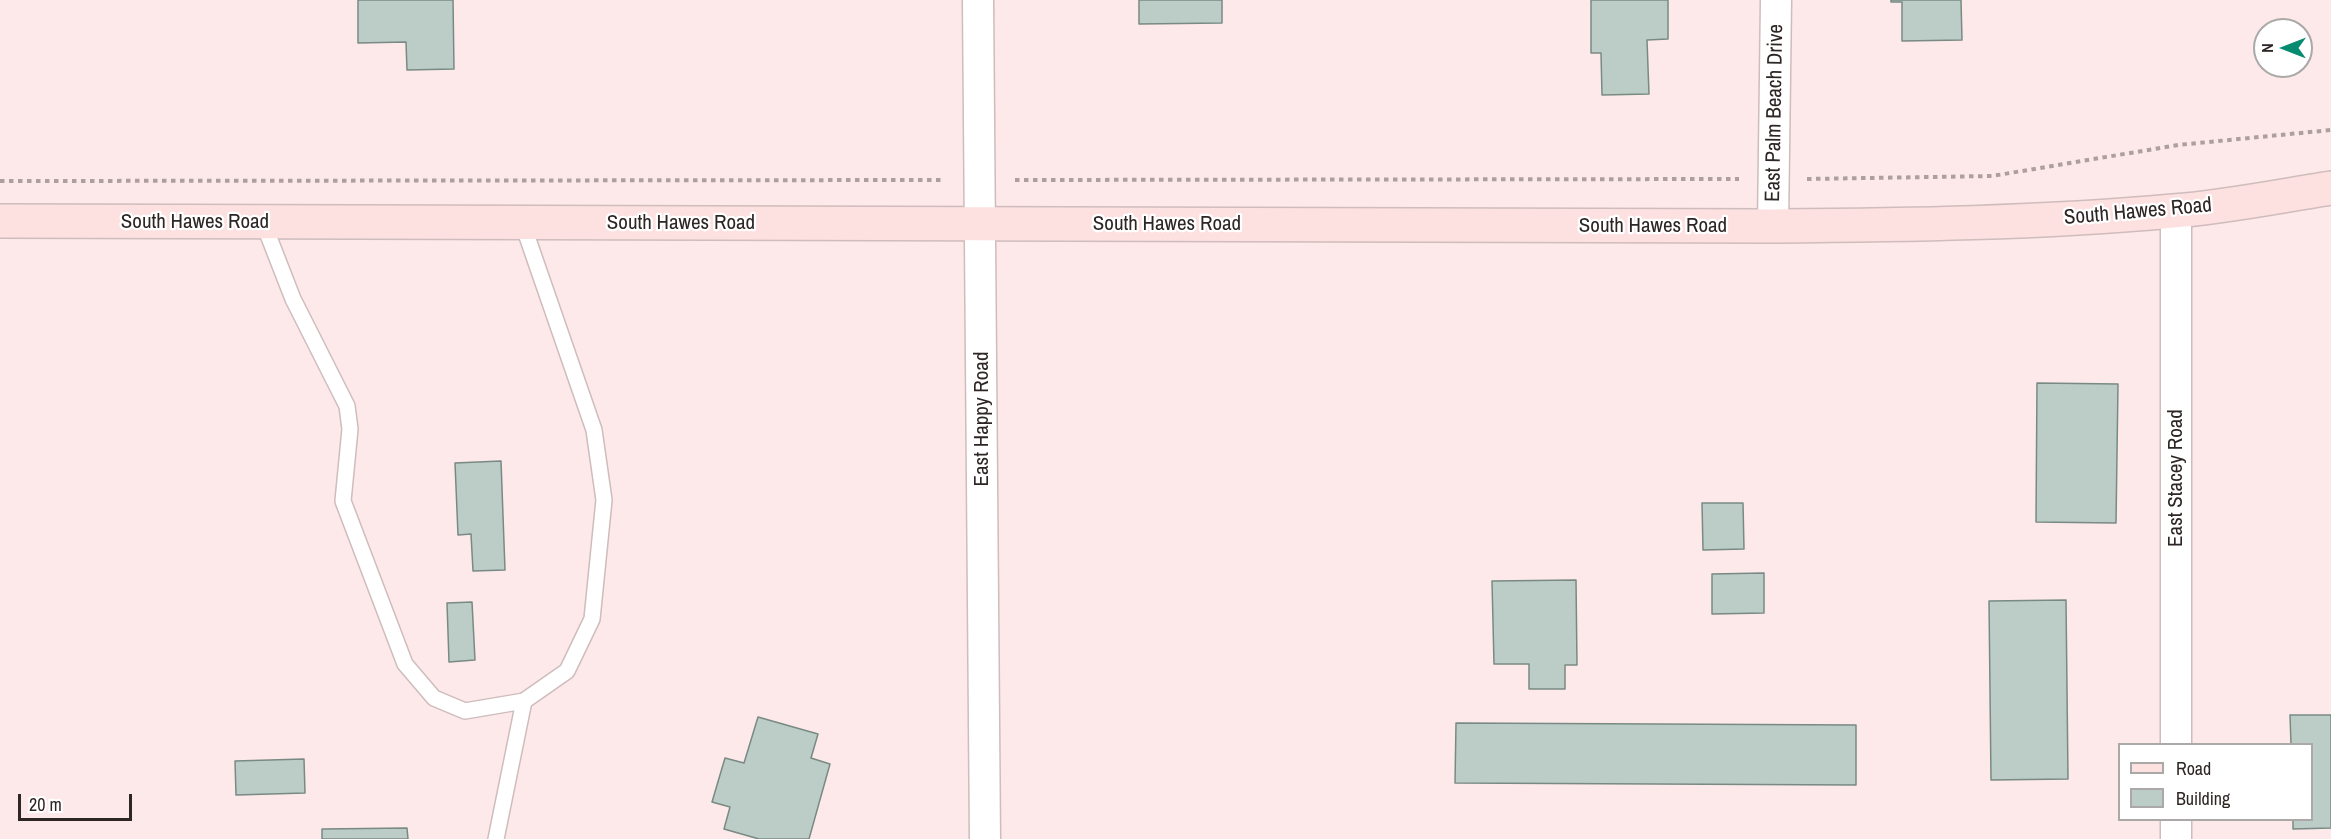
<!DOCTYPE html>
<html>
<head>
<meta charset="utf-8">
<style>
  body { margin:0 }
  #map { position:relative; width:2331px; height:839px; overflow:hidden; background:#fde9e9; font-family:"Archivo Narrow",sans-serif }
  canvas { display:block }
  .legend { position:absolute; left:2118px; top:743px; width:195px; height:78px; box-sizing:border-box; background:#fff; border:2px solid #aba8a8; margin:0; padding:8px 10px; list-style:none; font-size:18px; color:#2d2625 }
  .legend li { display:flex; align-items:center; gap:12px; height:30px }
  .legend b { width:30px; border:2px solid #aba8a8 }
  .north { position:absolute; left:2253px; top:18px; width:60px; height:60px; box-sizing:border-box; background:#fff; border:2px solid #aba8a8; border-radius:50%; rotate:270deg; font-size:16px; font-weight:700; line-height:24px; text-align:center; color:#2d2625 }
  .north::after { content:''; display:block; margin:auto; width:21px; height:27px; background:#058b70; clip-path:polygon(50% 0,100% 100%,50% 72%,0 100%) }
  .scale { position:absolute; left:18px; top:794px; width:114px; height:27px; box-sizing:border-box; border:3px solid #2d2625; border-top:0; padding-left:8px; font-size:18px; line-height:21px; white-space:nowrap; color:#2d2625; -webkit-text-stroke:4px #fff; paint-order:stroke }
</style>
</head>
<body>
<div id="map">
<canvas width="2331" height="839"></canvas>
<ul class="legend">
<li><b style="height:8px;background:#fce1e0"></b>Road</li>
<li><b style="height:16px;background:#bbcdc6"></b>Building</li>
</ul>
<div class="north">N</div>
<div class="scale">20 m</div>
</div>
<script>
const c = document.querySelector('canvas').getContext('2d');
c.lineJoin = 'round';
function paint(path, color) {
  c.fillStyle = color;
  c.fill(path, 'evenodd');
}
function trace(path, color, width, dash) {
  c.strokeStyle = color;
  c.lineWidth = width;
  c.lineCap = dash ? 'butt' : 'round';
  c.setLineDash(dash || []);
  c.stroke(path);
}
function drawText(font, color, halo, rows, align = 'center') {
  c.font = font + ' "Archivo Narrow",sans-serif';
  c.lineWidth = 4.5;
  c.setLineDash([]);
  c.textBaseline = 'middle';
  c.strokeStyle = halo;
  c.fillStyle = color;
  for (const [text, x, y, turn = 0] of rows) {
    c.save();
    c.translate(x, y);
    c.rotate((+turn || 0) * Math.PI / 180);
    c.textAlign = isNaN(turn) ? turn : align;
    if (halo) c.strokeText(text, 0, 0);
    c.fillText(text, 0, 0);
    c.restore();
  }
}
const building = new Path2D(`
  M358,0H453L454,69L407,70L406,42L358,43Z
  M1139,0H1222V23L1139,24Z
  M1591,0H1668V39L1647,40L1649,94L1602,95L1601,53H1591Z
  M1891,0H1961L1962,40L1902,41V2H1891Z
  M2037,383L2118,384L2116,523L2036,522Z
  M501,461L505,570L473,571L471,534L458,535L455,463Z
  M1702,503H1743L1744,549L1703,550Z
  M1764,573V613L1712,614V574Z
  M1576,580L1577,665H1565V689H1529V664H1494L1492,581Z
  M2066,600L2068,779L1991,780L1989,601Z
  M472,602L475,660L449,662L447,603Z
  M2290,715H2331V828L2293,829V820H2312V744H2291Z
  M758,717L818,734L811,758L830,764L809,839H759L724,829L730,807L712,802L725,758L744,763Z
  M1456,723L1856,725V785L1455,783Z
  M304,759L305,793L236,795L235,761Z
  M407,828L408,839H322V829Z`);
const path = new Path2D(`
  M1807,179L1992,176L2178,145L2331,130
  M1015,180L1739,179
  M0,181L944,180`);
const service = new Path2D(`
  M263,222L293,299L347,406L350,429L343,501L405,664L434,698L465,711L524,701L567,671L592,619L604,500L594,430L522,222
  M496,839L524,701`);
const minor = new Path2D(`
  M978,0L985,839
  M2176,211V744
  M1773,226L1776,0
  M2176,820V839`);
const secondary = new Path2D(`
  M0,221L1773,226C1907,225 2040,223 2173,211C2226,207 2279,196 2331,188`);
const streetNames = [
  ["East Palm Beach Drive",1775,113,-89],
  ["South Hawes Road",2138,212,-5],
  ["South Hawes Road",195,222],
  ["South Hawes Road",681,223],
  ["South Hawes Road",1167,224],
  ["South Hawes Road",1653,226],
  ["East Happy Road",982,419,-90],
  ["East Stacey Road",2176,478,-90]
];
paint(building, '#bbcdc6');
trace(building, '#798a84', 1.5);
trace(service, '#cfbcbc', 18);
trace(minor, '#cfbcbc', 33);
trace(secondary, '#cfbcbc', 36);
trace(path, '#ae9f9f', 4, [4.5, 4.5]);
trace(service, '#fff', 15);
trace(minor, '#fff', 30);
trace(secondary, '#fce1e0', 33);
drawText('21px', '#2d2625', '#fff', streetNames);
</script>
</body>
</html>
